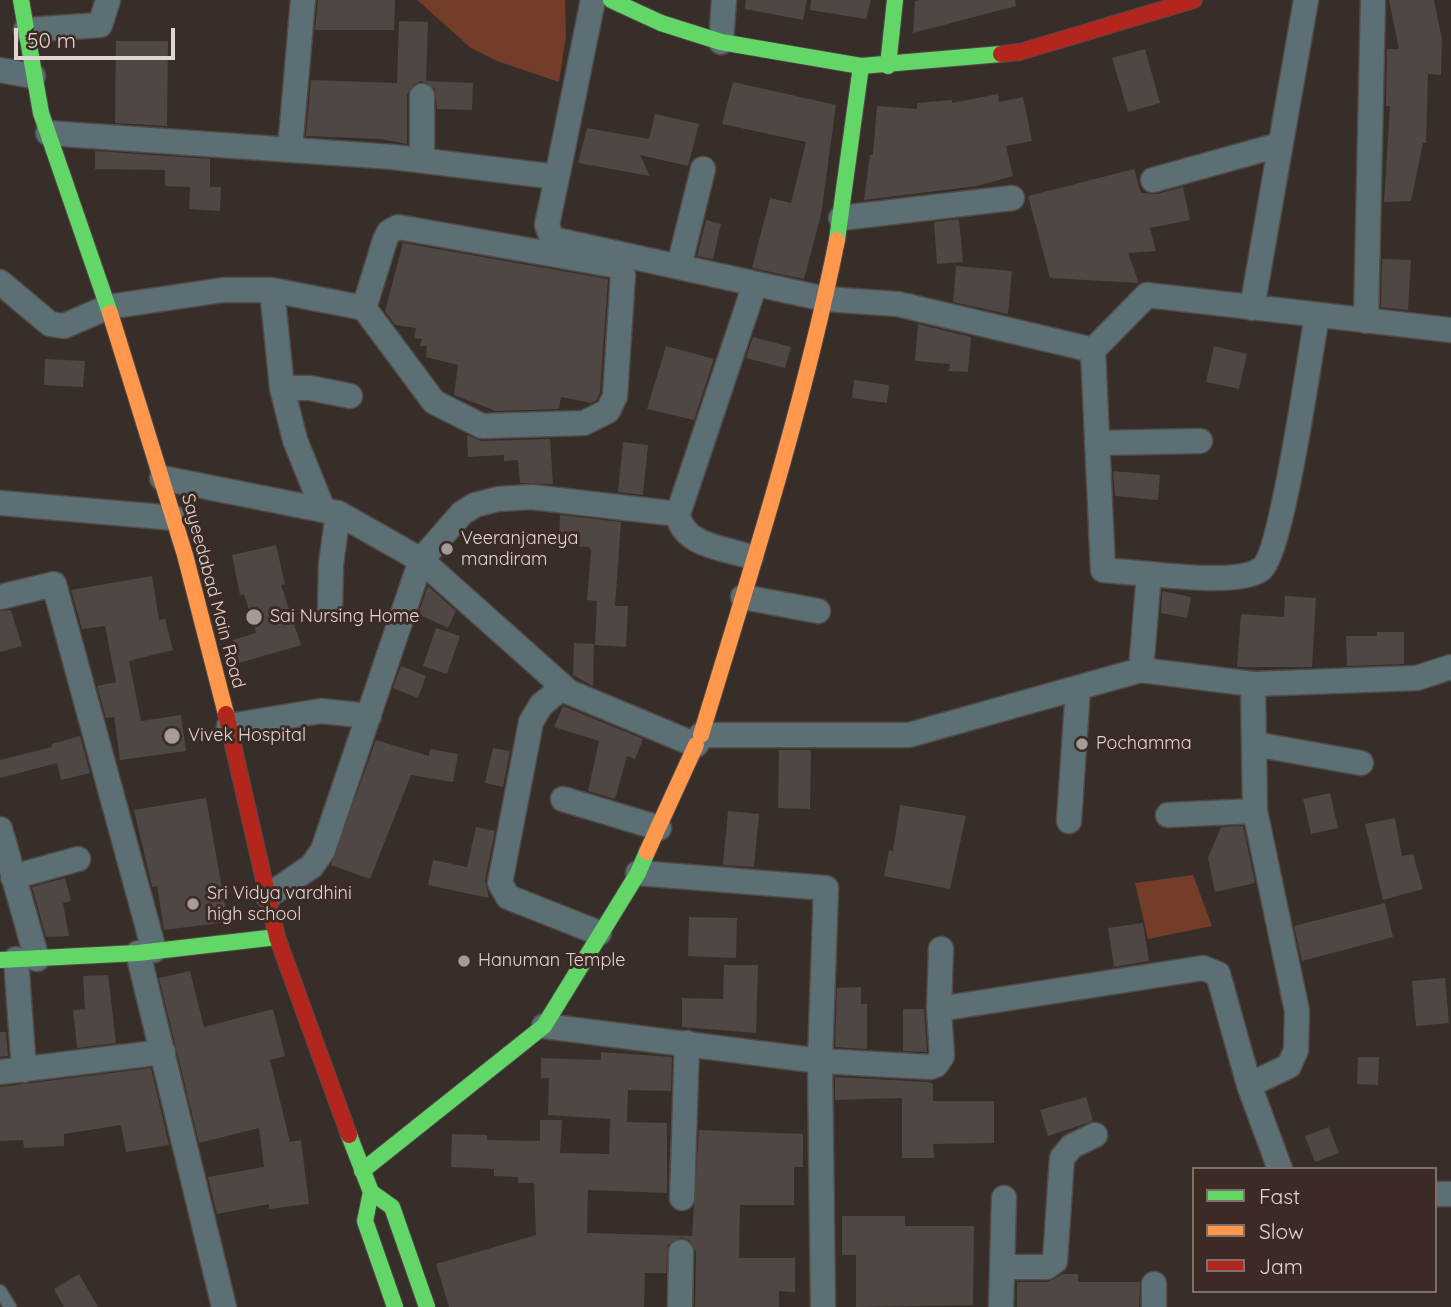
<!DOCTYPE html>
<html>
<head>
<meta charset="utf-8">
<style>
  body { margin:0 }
  #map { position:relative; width:1451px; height:1307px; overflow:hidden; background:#372e2a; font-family:Quicksand,sans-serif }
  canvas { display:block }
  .legend { position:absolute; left:1192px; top:1167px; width:245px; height:126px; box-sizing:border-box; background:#3c2b25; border:2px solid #7e6f6a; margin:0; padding:9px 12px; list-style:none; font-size:21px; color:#e0d5d1 }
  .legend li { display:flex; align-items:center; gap:14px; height:35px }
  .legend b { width:35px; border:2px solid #7e6f6a }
  .scale { position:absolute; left:14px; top:28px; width:161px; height:32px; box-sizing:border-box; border:4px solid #e0d5d1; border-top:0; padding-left:9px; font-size:21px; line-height:24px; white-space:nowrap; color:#e0d5d1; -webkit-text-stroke:5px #3c2b25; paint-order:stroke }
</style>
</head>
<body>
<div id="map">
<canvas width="1451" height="1307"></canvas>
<ul class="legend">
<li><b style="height:9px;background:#63d668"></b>Fast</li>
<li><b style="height:9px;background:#ff974d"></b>Slow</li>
<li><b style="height:9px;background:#b3261e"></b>Jam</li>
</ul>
<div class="scale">50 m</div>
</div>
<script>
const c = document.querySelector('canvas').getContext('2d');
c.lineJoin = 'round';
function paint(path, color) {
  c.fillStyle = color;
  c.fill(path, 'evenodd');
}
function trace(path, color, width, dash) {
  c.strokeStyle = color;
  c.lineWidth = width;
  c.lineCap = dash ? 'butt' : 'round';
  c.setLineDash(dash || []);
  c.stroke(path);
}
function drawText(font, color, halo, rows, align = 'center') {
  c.font = font + ' Quicksand,sans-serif';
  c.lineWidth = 6;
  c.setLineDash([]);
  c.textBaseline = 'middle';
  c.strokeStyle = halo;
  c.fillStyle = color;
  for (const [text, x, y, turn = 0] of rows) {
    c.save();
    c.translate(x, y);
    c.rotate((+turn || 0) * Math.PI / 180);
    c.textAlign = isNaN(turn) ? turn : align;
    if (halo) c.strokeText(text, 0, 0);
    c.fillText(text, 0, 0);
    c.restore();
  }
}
const green = new Path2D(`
  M417,0H565L566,36L559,82L497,61L471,48Z
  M1193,875L1212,926L1148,939L1135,883Z`);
const building = new Path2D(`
  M318,0H395L394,30H315Z
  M746,0H807L803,20L745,9Z
  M811,0H871L866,19L810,10Z
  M920,0H1015L1016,6L913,33L915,1Z
  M1389,0H1434L1442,39L1441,75L1428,74L1426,143H1423L1411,201L1384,202L1390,106H1386L1387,49H1399Z
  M399,21L428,22L426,81L473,83L472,110L437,109L435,89L421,81L414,84L407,95V144L381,139L306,136L311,80L397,83Z
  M116,41H168L167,126L115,123Z
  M1145,49L1160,103L1128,112L1112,58Z
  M733,82L836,105L821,215L804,279L752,268L770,198L791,203L806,142L722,124Z
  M998,94L999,102L1023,97L1032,141L1006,146L1013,176L977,186L864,200L870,155H873L877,106L917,109V103L952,100V103Z
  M655,114L699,124L688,166L640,155L650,176L578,163L587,128L649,139Z
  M95,151L210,159V187H221L220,211L189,209L190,187L165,186V170L95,169Z
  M1134,169L1141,193L1157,194L1183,187L1190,220L1150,228L1156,251L1128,253L1139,283L1050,278L1028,196Z
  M959,219L963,262L937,264L934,222Z
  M706,220L721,224L713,259L697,256Z
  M403,243L608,279L600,392L597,400L591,403L561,397L559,409L496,411L454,395L458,365L426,357L427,346H420L422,339L414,338L416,328L395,325L385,311Z
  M1382,259L1411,260L1408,310L1381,307Z
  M956,266L1012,271L1008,314L953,302Z
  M918,324L971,337L968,372L949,371L950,364L915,361Z
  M753,337L791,347L785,368L746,358Z
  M666,346L714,359L694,420L647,409Z
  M1214,346L1247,354L1239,389L1206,382Z
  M45,359L85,361L83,387L44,385Z
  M854,380L889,385L887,403L852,398Z
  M467,435L482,441L550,439L553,484L520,483L518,460L504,461V455L468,457Z
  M623,442L648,445L643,495L618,492Z
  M1113,471L1160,475L1158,500L1115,496Z
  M560,515L621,522L615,606H628L626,647L595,645L597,601L587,600L591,551L589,547L559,545Z
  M276,545L285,584L281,585L301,645L239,663L233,640L256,633L244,594L240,595L232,555Z
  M152,576L159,620L165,619L173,650L129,661L141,721L181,715L186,751L120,760L114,717L106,718L97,686L116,682L105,626L82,629L71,590Z
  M428,586L456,611L448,628L418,614Z
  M1162,591L1191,597L1187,618L1161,613Z
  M1285,596L1316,598L1312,667H1237L1241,614L1284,617Z
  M11,610L22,646L0,652V611Z
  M436,628L460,636L447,674L423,666Z
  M1377,632H1404V664L1347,666L1346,636H1377Z
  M574,643L594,644L593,686L573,675Z
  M401,666L426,676L418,698L393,688Z
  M563,706L643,739L635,759L627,756L615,799L588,791L599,741L554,727Z
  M80,736L90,773L61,780L57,763L0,778V760L52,747V744Z
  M376,740L429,756L430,749L458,754L453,782L411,775L370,879L331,865Z
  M493,748L510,751L503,787L485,783Z
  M779,750H811L810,809L778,808Z
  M1330,793L1338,828L1311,834L1303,799Z
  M206,798L228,922L164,930L157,886L152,887L134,810Z
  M900,805L966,816L950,889L884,876L889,850L893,851Z
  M728,811L759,814L754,867L723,865Z
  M1395,818L1402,856L1413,854L1423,889L1383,900L1365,824Z
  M1243,826L1255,883L1215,892L1208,858L1221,827Z
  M476,827L495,831L485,880L489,898L428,885L433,860L467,867Z
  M65,878L71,901L63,903L69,936L46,937L32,887Z
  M1385,903L1393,937L1302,961L1294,926Z
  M689,917L737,918L736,958L688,956Z
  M1143,923L1149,961L1114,967L1108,928Z
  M724,965H758L756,1033L682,1027V998L723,999Z
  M190,971L204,1027L273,1009L285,1056L270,1060L290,1142L301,1140L309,1204L269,1209V1204L217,1214L208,1177L264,1167L259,1128L199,1143L159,978Z
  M108,975L116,1043L77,1048L73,1010L85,1009L83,976Z
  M1445,978L1449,1023L1416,1026L1412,981Z
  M861,987V1004H867V1049L835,1047L837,988Z
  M903,1009H924L927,1052L903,1051Z
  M0,1032H6L8,1056L0,1057Z
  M601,1052L672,1057L671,1091L628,1090L627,1122L667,1123V1193L588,1190L587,1233L692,1236L699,1130L803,1134V1167H794V1205H740L739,1258H795V1292L779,1291V1307H695L696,1252L689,1240L681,1237L668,1245L666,1273H645L644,1307H449L436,1264L536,1235L534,1183H518V1177L494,1176V1169L451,1167L452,1134L487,1135V1140L540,1141V1120H562L560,1153L609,1154L610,1119L548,1115L549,1078H541V1058L601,1060Z
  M1358,1057H1379L1378,1085L1357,1084Z
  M151,1068L169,1145L126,1152L121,1125L64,1134V1146L24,1148L23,1140L0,1141V1087Z
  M835,1077L928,1082L933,1084V1101H994V1143L933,1144L934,1158H902V1098L835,1100Z
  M1086,1097L1093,1121L1048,1136L1040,1110Z
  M1329,1127L1339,1153L1315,1162L1305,1136Z
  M842,1216H905V1226H974L973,1305L856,1307V1255H842Z
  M79,1274L98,1307H64L54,1289Z
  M1063,1274H1078V1282H1140L1139,1307H1017V1282H1048Z`);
const lane = new Path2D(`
  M0,1291L10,1307`);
const street = new Path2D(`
  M26,30L100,25L108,0
  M721,42L724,0
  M0,70L33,76
  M422,96V160
  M48,133L393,157L557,177L547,225L552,239L825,299L898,304L1093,350L1147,295L1451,330
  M290,149L303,0
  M557,177L593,0
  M1153,180L1279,145
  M841,218L1012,198
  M679,266L703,169
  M0,282L50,324L64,326L108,307L223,290H272L364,308L434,402L482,426L584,423L608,411L615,396L623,275L618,266L398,227L389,232L385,240L364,308
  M272,290L282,388L295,440L322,507
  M1252,308L1306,0
  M1366,321L1373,0
  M1093,350L1103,570L1149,574L1141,670
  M282,388H310L350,396
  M1097,443L1200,441
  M162,478L338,513L421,560L569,692L696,745L701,735H909L1141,670L1253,684L1417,678L1451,667
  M0,503L174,518
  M678,514L755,284
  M1149,574C1176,576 1237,584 1260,570C1282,557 1310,352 1317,316
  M0,597L54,584L154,950
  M743,597L818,611
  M330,609L331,564L338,513
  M563,687L541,705L531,722L500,883L508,897L599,933
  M229,726L321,711L369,716
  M1254,744L1361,763
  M563,799L659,828
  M1168,815L1255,811
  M1069,821L1078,688
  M0,829L37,959
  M638,873L826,888L820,1061L823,1307
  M13,877L78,859
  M268,896L312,866L323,850L421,560L462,513L475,505L498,499L532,497L678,514C682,546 725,548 751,557
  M941,949L939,1009L1203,968L1218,974L1249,1085L1289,1066L1296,1050L1297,1011L1255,811L1253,684
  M138,953L224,1307
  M16,959L24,1070
  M544,1026L820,1061L930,1067L936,1065L942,1056L939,1009
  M0,1072L163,1052
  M1249,1085L1280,1169
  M1435,1194H1451
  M682,1198L687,1043
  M1002,1267H1047L1055,1261L1062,1158L1072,1146L1095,1135
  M1154,1284V1307
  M680,1307L681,1252
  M1001,1307L1004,1198`);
const fast = new Path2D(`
  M21,0L41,113L110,313
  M611,0L661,23L721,42L861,66L1001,54
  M888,66L895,0
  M837,240L861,66
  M0,960L138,953L277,937
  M349,1135L371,1192L392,1207L427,1307
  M362,1171L544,1026L638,873L647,852
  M371,1192L365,1221L395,1307`);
const slow = new Path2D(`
  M110,313L185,555L226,714
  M701,735C750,574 804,405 837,240
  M647,852L696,745`);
const jam = new Path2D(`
  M1001,54L1020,52L1194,0
  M226,714L277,937L349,1135`);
const markers = [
  [447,549,7,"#a59b97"],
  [254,617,9,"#a59b97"],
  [172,736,9,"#a59b97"],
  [1082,744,7,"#a59b97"],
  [193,904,7,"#a59b97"],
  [464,961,7,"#a59b97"]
];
const poiNames = [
  ["Veeranjaneya",461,539],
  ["mandiram",461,560],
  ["Sai Nursing Home",270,617],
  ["Vivek Hospital",188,736],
  ["Pochamma",1096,744],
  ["Sri Vidya vardhini",207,894],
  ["high school",207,915],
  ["Hanuman Temple",478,961]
];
const streetNames = [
  ["Sayeedabad Main Road",213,591,75]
];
paint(green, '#733d29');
paint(building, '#4f4743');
trace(lane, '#514a46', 15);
trace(street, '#514a46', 27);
trace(fast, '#514a46', 18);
trace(slow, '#514a46', 18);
trace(jam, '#514a46', 18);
trace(lane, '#5c6f74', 12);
trace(street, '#5c6f74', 24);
trace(fast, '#63d668', 16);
trace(slow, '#ff974d', 16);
trace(jam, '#b3261e', 16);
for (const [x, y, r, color] of markers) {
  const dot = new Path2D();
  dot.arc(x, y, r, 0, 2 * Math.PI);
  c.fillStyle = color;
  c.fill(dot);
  trace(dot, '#3c2b25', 2.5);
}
drawText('18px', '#e0d5d1', '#3c2b25', poiNames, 'left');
drawText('18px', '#e0d5d1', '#3c2b25', streetNames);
</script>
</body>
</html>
